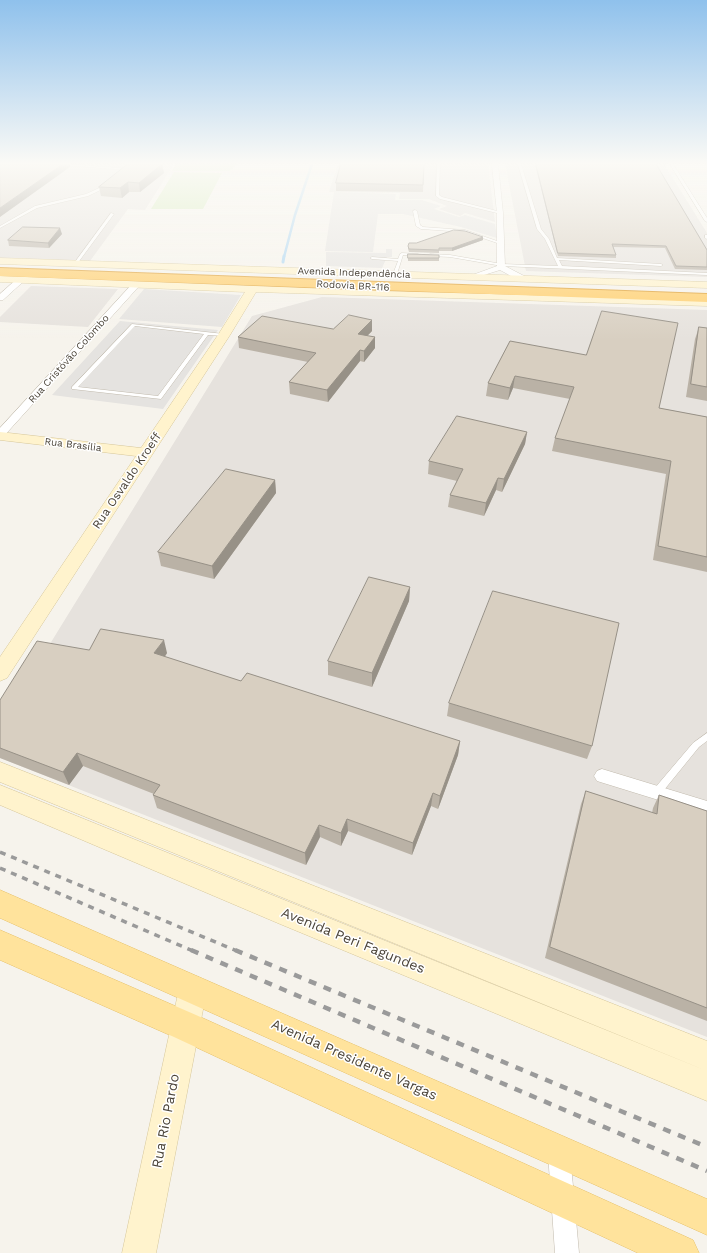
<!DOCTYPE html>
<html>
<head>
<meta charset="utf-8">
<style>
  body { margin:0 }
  canvas { display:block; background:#f6f3ec }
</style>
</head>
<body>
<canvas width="707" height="1253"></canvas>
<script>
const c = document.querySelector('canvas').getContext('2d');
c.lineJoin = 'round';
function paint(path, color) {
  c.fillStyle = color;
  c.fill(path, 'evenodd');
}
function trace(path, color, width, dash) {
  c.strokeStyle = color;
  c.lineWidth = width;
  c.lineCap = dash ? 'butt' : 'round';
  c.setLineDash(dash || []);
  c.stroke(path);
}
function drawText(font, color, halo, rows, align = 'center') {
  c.font = font + ' "Work Sans",sans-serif';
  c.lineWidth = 3;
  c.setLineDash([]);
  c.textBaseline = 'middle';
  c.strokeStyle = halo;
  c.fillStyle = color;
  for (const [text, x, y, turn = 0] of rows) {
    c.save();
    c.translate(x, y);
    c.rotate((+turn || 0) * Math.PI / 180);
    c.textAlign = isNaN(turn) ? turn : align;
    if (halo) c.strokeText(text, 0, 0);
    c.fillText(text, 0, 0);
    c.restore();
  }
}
const industrial = new Path2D(`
  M0,164H174L145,210L128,209L90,261L0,258Z
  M338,164H488L495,222L465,213L460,216L439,209L447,206L429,199H399L400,193L329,192Z
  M505,164H664L707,233V277L526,271Z
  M31,286L118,289L88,327L0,322V317Z
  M322,297L707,310V1037L0,758V725L252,316Z`);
const green = new Path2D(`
  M176,164H237L230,171H172Z
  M174,172L222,173L203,209H151Z`);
const parking = new Path2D(`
  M334,192L396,194L395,200H422L441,206L434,209L459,217L465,215L495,224L497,238L461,227L403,214H378L373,252L325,251Z
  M386,249H392V257H387L382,268L326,266V252L386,253Z
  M144,289L241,295L222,327L119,319Z
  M120,321L218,330L163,409L52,395Z`);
const streamFar1 = new Path2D(`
  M284,257L295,215L312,164`);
const stream = new Path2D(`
  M283,262L284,256`);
const lane = new Path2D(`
  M49,164H67L131,169L128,171L127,170Z
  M437,164H440L439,195L442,197L501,212V214L440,199L436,196Z
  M518,164H521L541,229L549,239L557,258L661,264L663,265L661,266L559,260L562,266L707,273V275L502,266L450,257L429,256L428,255L430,254L450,255L502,264L558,266L545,239L537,229Z
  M670,164H673L707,218V222L705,221Z
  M106,185L109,186L88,196L37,208L0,228V226L35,206L86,194Z
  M415,210L417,211L420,225L423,227L465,230L503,243L500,244L465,232L421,229L416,226L413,211Z
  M111,213L114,214L77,264H75V262Z
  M705,235H707V239L705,238Z
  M402,253L418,254L420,255L418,256L403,255L397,274L395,275L393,274L398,261L372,259L370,258L372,257L398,259L400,254Z
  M132,324L224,334L226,335L224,336L208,335L161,399L72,389V387ZM135,326L204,334L158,396L78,387Z
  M707,733V741L699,747L660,795L657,796L654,795L653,792L654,789L693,743Z`);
const street = new Path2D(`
  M492,164H498L503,213L505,266L526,277V281H520L500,270L471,279L467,277L497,266V213Z
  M18,278H21L25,280L3,300H0V294Z
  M134,282H140L141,284L4,436L0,437V428Z
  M602,769L707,801V815L597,781L594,776L597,771Z
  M559,1142L567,1145L570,1153L579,1253H555L548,1153L551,1145Z`);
const secondary = new Path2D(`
  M0,258L707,282V288L0,264Z
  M0,276L381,291L707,300V306L256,292L230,335L7,678L0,681V657L136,456L0,440V432L141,448L218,335L245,292L0,282Z
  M0,762L707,1041V1071L0,782Z
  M0,785L707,1071V1101L280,924L0,805Z
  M193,975L203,979L207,989L156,1253H122L179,989L183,979Z`);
const primary = new Path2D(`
  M0,890L707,1199V1235L0,918Z
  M0,930L196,1015L693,1240L699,1253H638L174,1037L0,960Z`);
const highway = new Path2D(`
  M0,268L707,294V302L0,276Z`);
const railFar1 = new Path2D(`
  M0,852L237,951
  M0,868L193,951`);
const rail = new Path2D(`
  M191,950L707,1171
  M235,950L707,1147`);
const wall = new Path2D(`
  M162,164L164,173L140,192H129L122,198L101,196L99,187Z
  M424,164L423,192L336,191V183Z
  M535,164H656L707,250V270L675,269L665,248L613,247L616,255V258L558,256Z
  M62,234L49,248L9,246L8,240Z
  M483,237V240L452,251H439V253L409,252L408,249V246L416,243Z
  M408,254L439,258V261H408Z
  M372,320V331L367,336L375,337V348L364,362L360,361L328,402L290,394L289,382L308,362L239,348L238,337L333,329Z
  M699,327L707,328V401L686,397L695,339Z
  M510,341L659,408L707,417V572L653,560L666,474L552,451L555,438L570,399L513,388L508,400L486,396L488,383Z
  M527,432L525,444L502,492L496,490L484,516L448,507L450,495L457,481L428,474L429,461Z
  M275,480L276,493L214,579L161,566L158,552Z
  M410,587L409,601L372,687L328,675V661Z
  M89,650L167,653L165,657L241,681L460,741L458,755L438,809L431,806L412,855L348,831L341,846L320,837L306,865L157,808L153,795L154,794L83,766L69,785L0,758V700Z
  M449,703L592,746L587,759L447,716Z
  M586,791L652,813L653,808L659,795L707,811V1021L545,958L581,804Z`);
const shadedWall = new Path2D(`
  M63,164H70V167L0,217V208Z
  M162,164L164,173L140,192L139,183Z
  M128,182L129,192L122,198L120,188Z
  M60,228L62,234L49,248L48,243Z
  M483,237V240L452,251V248Z
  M372,320V331L358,345V334Z
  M375,337V348L364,362V351Z
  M360,350V361L328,402L327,390Z
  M515,376L513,388L508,400L510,388Z
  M527,432L525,444L502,492L504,479Z
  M498,478L496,490L484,516L486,503Z
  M275,480L276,493L214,579L212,566Z
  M410,587L409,601L372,687V673Z
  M164,640L167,653L157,667L154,653Z
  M460,741L458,755L438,809L440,796Z
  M77,753L83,766L69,785L63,772Z
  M433,793L431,806L412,855L413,843Z
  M347,819L348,831L341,846V833Z
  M319,825L320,837L306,865L305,853Z`);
const building = new Path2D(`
  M0,164H63L0,208Z
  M128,164H162L139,183L128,182L120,188L99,187Z
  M341,164H424L423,185L336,183Z
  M536,164H656L707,250V267L676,266L666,246L612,244L616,255L558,253Z
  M23,227L60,228L48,243L8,240Z
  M454,230L465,231L483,237L452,248H439V250L409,249L408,246L409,243H416Z
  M408,254L439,255V258H408Z
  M602,311L678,323L659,408L707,417V557L658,546L671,461L555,438L574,387L515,376L510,388L488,383L510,341L586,355Z
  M349,315L372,320L358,334L375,337L364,351L360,350L327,390L289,382L316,353L238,337L262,316L333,329Z
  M699,327L707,328V387L691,384Z
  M457,416L527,432L504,479L498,478L486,503L450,495L463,469L429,461Z
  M226,469L275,480L212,566L158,552Z
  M369,577L410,587L372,673L328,661Z
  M493,591L619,623L592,746L449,703Z
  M101,629L164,640L154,653L241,681L247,673L460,741L440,796L433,793L413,843L347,819L341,833L319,825L305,853L153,795L160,785L77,753L63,772L0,748V700L37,641L89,650Z
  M586,791L657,814L659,795L707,811V1008L550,947Z`);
const farStreetnames = [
  ["Avenida Independência",354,273,2],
  ["Rodovia BR-116",353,286,3],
  ["Rua Cristóvão Colombo",69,359,-48],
  ["Rua Brasília",73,445,7]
];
const streetNames = [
  ["Rua Osvaldo Kroeff",127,481,-56]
];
const nearStreetnames = [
  ["Avenida Peri Fagundes",353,941,22],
  ["Avenida Presidente Vargas",354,1060,24],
  ["Rua Rio Pardo",166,1121,-79]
];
paint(industrial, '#e6e2dd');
paint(green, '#d2eab5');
paint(parking, '#e5e3e0');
trace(streamFar1, '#a9d4f2', 2.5);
trace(stream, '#a9d4f2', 3);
trace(lane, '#c2bbae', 1);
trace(street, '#c2bbae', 1);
trace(secondary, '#d6c79b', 1);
trace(primary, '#e6c16a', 1);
trace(highway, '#e0a43c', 2);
paint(lane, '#fff');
paint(street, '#fff');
paint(secondary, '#fff3cd');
paint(primary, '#ffe39c');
paint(highway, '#ffcf6e');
trace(railFar1, '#9a9a9a', 3.5, [6, 6]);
trace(rail, '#9a9a9a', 4.5, [8, 8]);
paint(wall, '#bab2a6');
paint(shadedWall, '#979187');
paint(building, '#d8cfc1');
trace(building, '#979187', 1);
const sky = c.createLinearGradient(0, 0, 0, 340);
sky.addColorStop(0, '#8fc1ec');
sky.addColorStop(0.48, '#fbfaf6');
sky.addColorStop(1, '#fbfaf600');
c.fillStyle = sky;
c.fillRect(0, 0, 707, 340);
drawText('10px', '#4b4439', '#fff', farStreetnames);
drawText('12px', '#4b4439', '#fff', streetNames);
drawText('14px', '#4b4439', '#fff', nearStreetnames);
</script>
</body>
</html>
